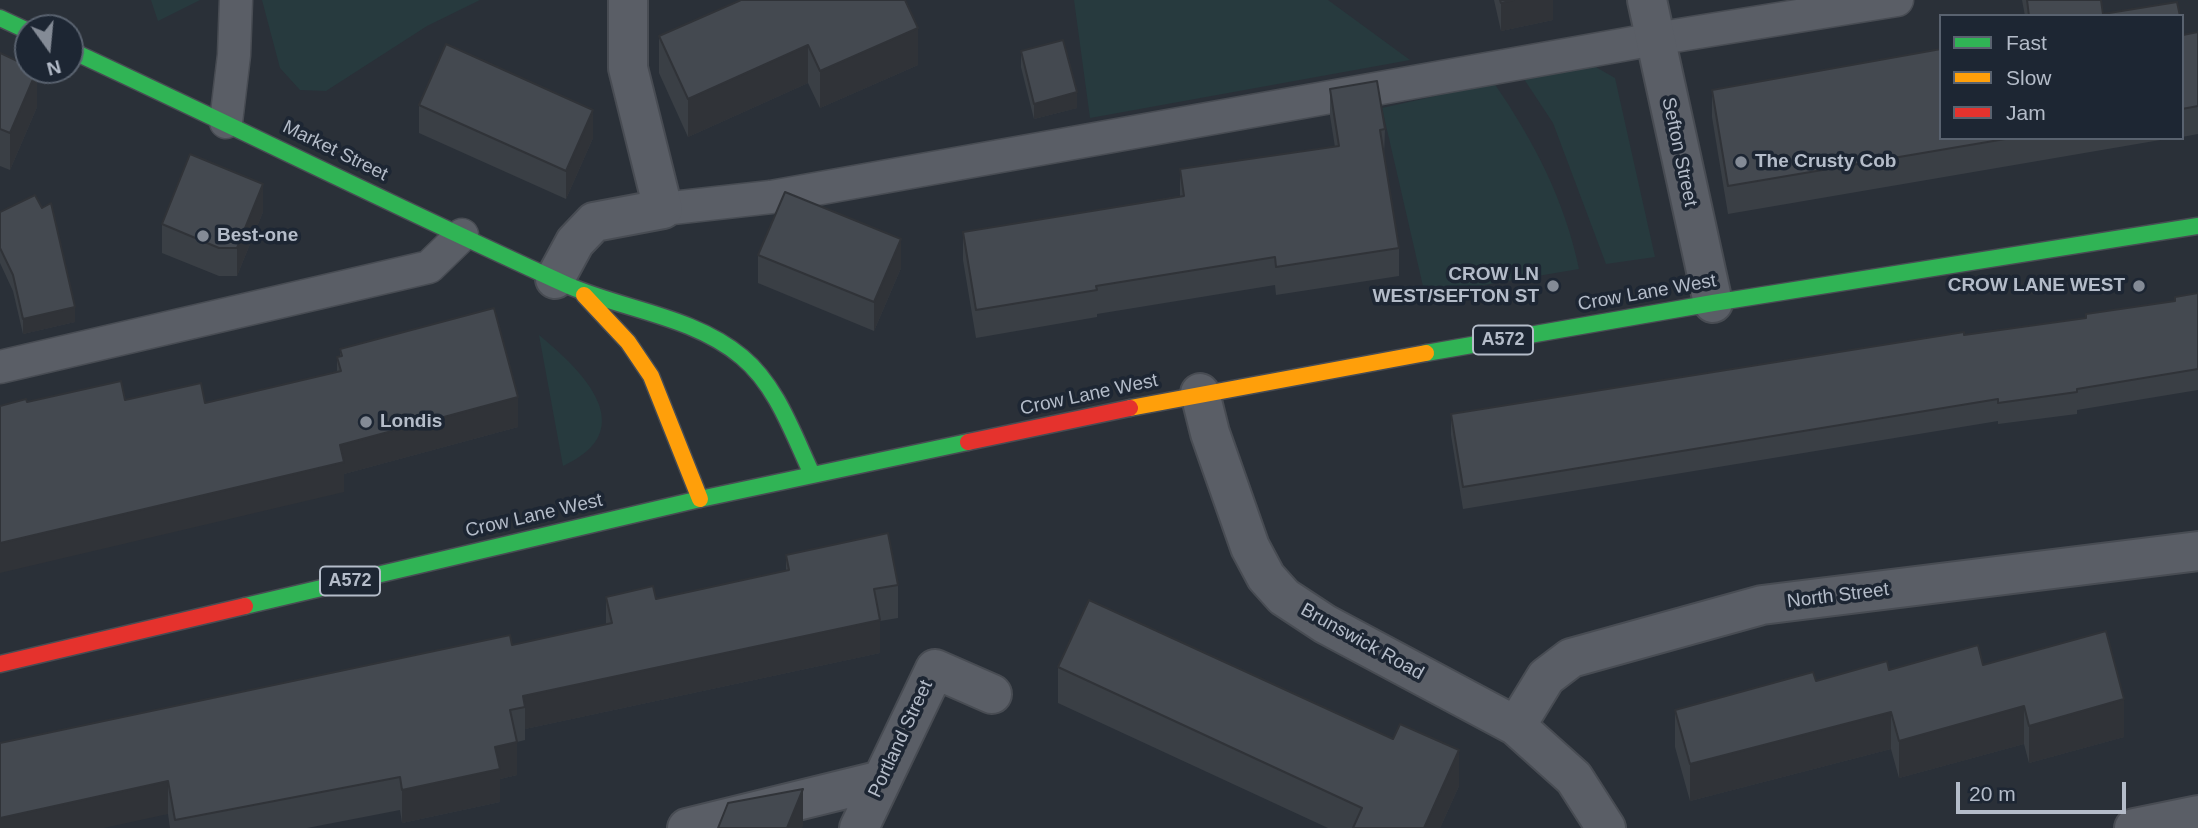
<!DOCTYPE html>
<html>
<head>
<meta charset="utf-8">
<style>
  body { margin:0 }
  #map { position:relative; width:2198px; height:828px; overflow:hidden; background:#2a3038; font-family:Helvetica,sans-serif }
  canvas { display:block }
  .legend { position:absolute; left:1939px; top:14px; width:245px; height:126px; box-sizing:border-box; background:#1d2633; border:2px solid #59626f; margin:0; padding:9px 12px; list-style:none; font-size:21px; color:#b4bcc9 }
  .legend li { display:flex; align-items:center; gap:14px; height:35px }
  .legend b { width:35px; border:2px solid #59626f }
  .north { position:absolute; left:14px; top:14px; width:70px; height:70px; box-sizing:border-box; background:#1d2633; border:2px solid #59626f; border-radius:50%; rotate:165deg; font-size:19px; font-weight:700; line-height:28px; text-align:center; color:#b4bcc9 }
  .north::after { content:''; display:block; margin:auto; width:24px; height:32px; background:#848b96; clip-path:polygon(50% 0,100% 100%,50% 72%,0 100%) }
  .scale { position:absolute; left:1956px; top:782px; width:170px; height:32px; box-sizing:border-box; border:4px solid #b4bcc9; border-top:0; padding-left:9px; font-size:21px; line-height:24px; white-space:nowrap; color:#b4bcc9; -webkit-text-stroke:5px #1d2633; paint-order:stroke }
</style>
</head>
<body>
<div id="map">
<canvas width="2198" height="828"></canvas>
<ul class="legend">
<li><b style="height:9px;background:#30b455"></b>Fast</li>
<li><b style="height:9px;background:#ff9f0a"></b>Slow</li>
<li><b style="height:9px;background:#e5322d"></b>Jam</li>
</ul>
<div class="north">N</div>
<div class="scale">20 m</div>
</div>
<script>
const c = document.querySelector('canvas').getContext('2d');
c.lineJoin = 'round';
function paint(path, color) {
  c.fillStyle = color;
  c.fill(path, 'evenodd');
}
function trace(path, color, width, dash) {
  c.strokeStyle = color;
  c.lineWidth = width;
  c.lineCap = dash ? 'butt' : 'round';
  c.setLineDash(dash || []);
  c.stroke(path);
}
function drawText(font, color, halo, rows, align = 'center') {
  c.font = font + ' Helvetica,sans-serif';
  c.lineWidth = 7;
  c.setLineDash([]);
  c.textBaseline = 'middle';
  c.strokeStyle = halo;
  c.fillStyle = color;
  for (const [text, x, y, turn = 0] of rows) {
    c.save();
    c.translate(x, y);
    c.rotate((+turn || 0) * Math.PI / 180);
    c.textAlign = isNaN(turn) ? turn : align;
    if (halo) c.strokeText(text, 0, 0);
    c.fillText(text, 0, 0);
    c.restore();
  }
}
const green = new Path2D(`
  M151,0H200L158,21Z
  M262,0H480L427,26L326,91L300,90L280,68Z
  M1074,0H1328L1410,60L1090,118Z
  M1594,66L1615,78L1655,257L1606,264L1553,123L1524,79Z
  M1494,83C1534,141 1565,201 1579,269L1425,295L1382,108Z
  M539,335C584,372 642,430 563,466Z`);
const lane = new Path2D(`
  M226,122L234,55L236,0
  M663,209L771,197L1655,39L1897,0
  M0,367L429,267L462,235`);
const street = new Path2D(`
  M1647,0L1713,303
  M555,279L575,242L594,222L663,209L628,68V0
  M1200,393L1210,433L1250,547L1266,577L1284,597L1325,624L1516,726L1574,778L1606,828
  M1516,726L1546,677L1571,658L1762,605L2198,551
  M687,828L882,780
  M859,828L935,669L992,694
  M2134,828L2198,815`);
const fast = new Path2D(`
  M0,18L28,31
  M70,50C236,127 400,209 567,285C624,310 693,316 742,357C777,386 793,434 812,474
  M1426,353L1713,303L2198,226
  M245,606L700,499L968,442`);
const slow = new Path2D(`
  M584,295L628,342L651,376L700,499
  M1130,408L1426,353`);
const jam = new Path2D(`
  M968,442L1130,408
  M0,664L245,606`);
const wall = new Path2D(`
  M741,0L918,65L820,108L808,83L688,137L659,73V36Z
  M1494,0H1553V20L1501,31Z
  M2022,0H2101L2103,14L2180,16H2025Z
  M2182,31L2183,35L2198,32V134L2182,137Z
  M1021,51L1077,108L1034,119L1021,67Z
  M0,53L37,107L10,170L0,166Z
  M1330,89L1385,129L1384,157L1399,248V276L1276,295L1275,285L1097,314V317L976,338L963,260V232L1180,196V169L1335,147L1330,116Z
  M1712,90L1941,138H2172L1728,214L1712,117Z
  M419,105L593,138L566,199L419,133Z
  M0,212L75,322L23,334L13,291L0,263Z
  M263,212L237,276H219L162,253V224Z
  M758,255L901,268L874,331L758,283Z
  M2198,293V390L2077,410V414L1998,424V421L1463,509L1451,435V414L1964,335L2086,318L2175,301V297Z
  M340,349L518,427L344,474V492L27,402L205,403L337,372V357H340Z
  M786,555L898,585V618L880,621V653L525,729V740L517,742V775L500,779V802L402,823L400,810L307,828H170L168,814L0,828L512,645L606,624V597L656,599L786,571Z
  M1983,665L2124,737L2029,763L2024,744L1899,778L1891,749L1690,801L1675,747V710L1816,681L1889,670Z
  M1058,667L1459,786L1440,828H1328L1058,703Z`);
const shadedWall = new Path2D(`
  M1514,0H1553V20L1501,31V3Z
  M918,28V65L820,108V71Z
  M808,45V83L688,137V99Z
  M37,70V107L10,170V133Z
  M1077,92V108L1034,119V104Z
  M593,110V138L566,199V171Z
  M263,184V212L237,276V248Z
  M901,239V268L874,331V302Z
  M75,307V322L23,334V319Z
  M518,397V427L344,474V492L0,573V543L340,445Z
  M880,620V653L525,729V707L523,696Z
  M2124,699V737L2029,763V726Z
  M2024,706V744L1899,778V741Z
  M1891,712V749L1690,801V764Z
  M517,742V775L500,779V802L402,823V790L495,747Z
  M1459,750V786L1440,828H1424Z
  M168,781V814L104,828H0V818Z
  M803,789V826L802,828H787Z`);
const building = new Path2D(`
  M741,0H905L918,28L820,71L808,45L688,99L659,36Z
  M1500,0H1514L1501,3Z
  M2027,0H2101L2103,14L2177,2L2180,16H2029Z
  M2182,31L2183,35L2198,32V106L2182,109Z
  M1063,40L1077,92L1034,104L1021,51Z
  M446,44L593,110L566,171L419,105Z
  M1941,49V138H2011L1728,186L1712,90Z
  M0,53L28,66V70H37L10,133L0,129Z
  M1377,81L1385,129L1380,130L1399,248L1276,267L1275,257L1096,286L1097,290L976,310L963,232L1184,196L1180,169L1339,146L1330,89Z
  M190,154L263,184L237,248H219L162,224Z
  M785,192L901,239L874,302L758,255Z
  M35,195L42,208L51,203L75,307L23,319L13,275L0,248V212Z
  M2198,293V369L2077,389V392L1998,403V399L1463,487L1451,414L1964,332V335L2086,318V314L2175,301V297Z
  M494,308L518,397L340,445L344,462L0,543V406L26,399L27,402L121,381L125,400L201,383L205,403L341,371L337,357L342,356L340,349Z
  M888,533L898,585L874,589L880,620L523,696L525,707L510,710L517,742L495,747L500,769L402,790L400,777L175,820L168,781L0,818V743L510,635L512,645L612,623L606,597L653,586L656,599L789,570L786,555Z
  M1089,600L1393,739L1400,724L1459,750L1424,828H1353L1362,808L1058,667Z
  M2106,631L2124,699L2029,726L2024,706L1899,741L1891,712L1690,764L1675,710L1813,672L1816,681L1887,661L1889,670L1978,645L1983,665Z
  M803,789L787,828H718L728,803Z`);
const markers = [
  [1741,162,7,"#848b96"],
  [203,236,7,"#848b96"],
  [1553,286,7,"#848b96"],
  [2139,286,7,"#848b96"],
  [366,422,7,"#848b96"]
];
const shields = [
  [1503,340,60],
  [350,581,60]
];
const shieldNames = [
  ["A572",1503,340],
  ["A572",350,581]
];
const streetNames = [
  ["Market Street",335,151,26],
  ["Sefton Street",1679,152,78],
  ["Crow Lane West",1647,293,-10],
  ["Crow Lane West",1089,395,-12],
  ["Crow Lane West",534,516,-13],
  ["North Street",1838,596,-7],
  ["Brunswick Road",1362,642,29],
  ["Portland Street",901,739,-65]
];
const poiNames = [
  ["The Crusty Cob",1755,162],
  ["Best-one",217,236],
  ["CROW LN",1539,275,"right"],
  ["WEST/SEFTON ST",1539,297,"right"],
  ["CROW LANE WEST",2125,286,"right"],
  ["Londis",380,422]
];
paint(green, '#273a3e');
trace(lane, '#484c53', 35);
trace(street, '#484c53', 42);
trace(fast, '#484c53', 19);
trace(slow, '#484c53', 19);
trace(jam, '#484c53', 19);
trace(lane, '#5a5e66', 32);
trace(street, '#5a5e66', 38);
trace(fast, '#30b455', 16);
trace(slow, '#ff9f0a', 16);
trace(jam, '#e5322d', 16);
paint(wall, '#3a3f45');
paint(shadedWall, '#303338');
paint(building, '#444950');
trace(building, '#303338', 2);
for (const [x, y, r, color] of markers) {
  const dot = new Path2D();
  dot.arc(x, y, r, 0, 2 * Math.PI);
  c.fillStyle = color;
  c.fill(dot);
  trace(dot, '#1d2633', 2.5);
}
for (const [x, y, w] of shields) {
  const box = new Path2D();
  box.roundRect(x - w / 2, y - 14.5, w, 29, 5);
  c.fillStyle = '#1d2633';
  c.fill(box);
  trace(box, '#b4bcc9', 2);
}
drawText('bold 18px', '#b4bcc9', null, shieldNames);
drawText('19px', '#b4bcc9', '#1d2633', streetNames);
drawText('bold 19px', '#b4bcc9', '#1d2633', poiNames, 'left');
</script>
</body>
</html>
